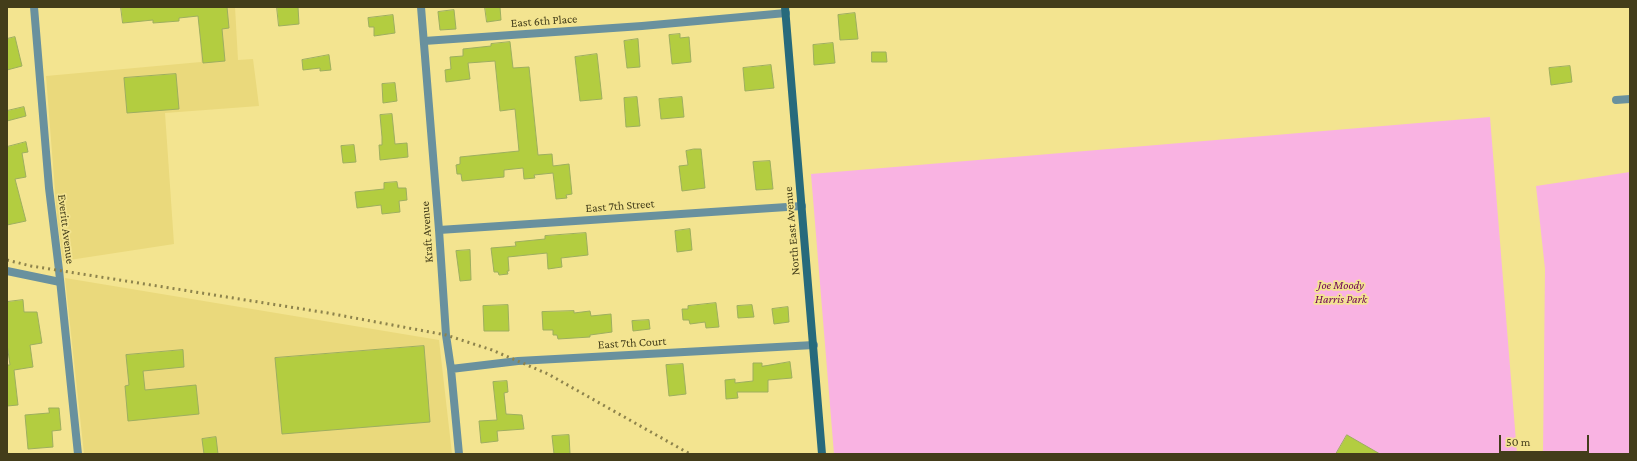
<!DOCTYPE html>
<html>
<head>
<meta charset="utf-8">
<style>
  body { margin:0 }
  #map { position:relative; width:1637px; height:461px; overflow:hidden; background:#f3e490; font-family:"Crimson Pro",serif }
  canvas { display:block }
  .frame { position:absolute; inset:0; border:8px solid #433d1a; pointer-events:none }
  .scale { position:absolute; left:1499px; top:435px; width:90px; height:18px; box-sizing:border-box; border:2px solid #433d1a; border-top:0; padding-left:5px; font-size:12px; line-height:14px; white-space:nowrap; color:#433d1a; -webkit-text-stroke:3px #f3e490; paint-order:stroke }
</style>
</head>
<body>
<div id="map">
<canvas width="1637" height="461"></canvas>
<div class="frame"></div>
<div class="scale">50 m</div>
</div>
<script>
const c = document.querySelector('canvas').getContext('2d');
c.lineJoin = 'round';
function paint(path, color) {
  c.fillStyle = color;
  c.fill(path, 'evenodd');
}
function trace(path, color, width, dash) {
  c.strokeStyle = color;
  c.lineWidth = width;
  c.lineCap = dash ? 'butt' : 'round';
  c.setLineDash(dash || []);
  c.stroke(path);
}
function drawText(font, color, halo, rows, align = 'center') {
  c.font = font + ' "Crimson Pro",serif';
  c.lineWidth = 3.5;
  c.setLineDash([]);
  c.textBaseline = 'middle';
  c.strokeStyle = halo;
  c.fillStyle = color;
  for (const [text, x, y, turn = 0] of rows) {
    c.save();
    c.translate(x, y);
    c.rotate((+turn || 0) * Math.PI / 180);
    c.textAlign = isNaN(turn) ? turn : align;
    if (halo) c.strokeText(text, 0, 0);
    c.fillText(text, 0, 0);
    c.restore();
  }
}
const built = new Path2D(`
  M199,7H235L238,60L253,59L259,106L165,113L174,244L63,261L57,217L46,76L201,62Z
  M65,278L439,340L452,454H84Z`);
const green = new Path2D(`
  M1490,117L1517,454H834L811,174Z
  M1630,172V454H1543L1545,269L1536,186Z`);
const building = new Path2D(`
  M121,7H227L229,28L222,29L225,61L203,63L198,16L179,18V21L153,23V20L123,23Z
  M277,7H298L299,24L279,26Z
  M485,7H500L501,20L487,22Z
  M454,10L456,29L440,30L438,12Z
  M855,13L858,39L840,40L838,15Z
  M393,15L395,33L374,36V27H369L368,18Z
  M680,34V38L689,37L691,62L672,64L669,35Z
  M15,37L22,66L7,70V39Z
  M638,39L640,67L627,68L624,41Z
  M510,42L513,68L529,67L538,155L552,154L553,166L569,164L572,194L566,195L567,198L556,199L553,173L534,175L535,178L524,179L523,168L504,170V177L462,181L461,174H457L456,165L460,164V157L519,151L515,109L500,111L495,61L468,63L470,79L446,82L445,70L451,69L450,57L463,56V49L491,46V44Z
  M833,43L835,63L814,65L813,45Z
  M872,52H886L887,62H872Z
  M597,54L602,99L580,101L575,57Z
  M329,55L331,70L320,71V68L303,70L302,60Z
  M771,65L774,88L745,91L743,68Z
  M1570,66L1572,82L1551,85L1549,68Z
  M176,74L179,109L127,113L124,78Z
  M395,83L397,101L383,103L382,84Z
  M637,97L640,126L626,127L624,98Z
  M682,97L684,117L661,119L659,99Z
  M24,107L26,116L7,121V111Z
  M392,114L395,144L407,143L408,157L380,160L379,145H382V137L380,115Z
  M26,142L28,152L22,153L26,177L15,179L26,221L7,225V147Z
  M354,145L356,162L343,163L341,146Z
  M694,149H701L705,188L682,191L679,166L688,165L686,151Z
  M770,161L773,189L756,190L753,162Z
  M397,182L398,188H406L407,200L399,201L400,212L382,214L381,205L357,208L355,192L384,189V183Z
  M690,229L692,250L677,252L675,231Z
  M586,233L588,255L561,258L562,267L548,269L547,253L508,257L509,271H507L508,274L499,275L498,272H494L491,248L516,246L515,242L545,239V236Z
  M470,250L471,280L460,281L456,251Z
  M23,300L24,312H37L42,343L30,345L33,367L14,370L18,405L7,406V365H10L7,344V302Z
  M716,303L719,327L706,328L705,322L690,324L689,320H683L682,309H688V306Z
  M508,305L509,331H484L483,306Z
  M752,305L754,317L738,318L737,306Z
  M788,307L789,322L774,324L772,309Z
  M574,311V313L590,311L591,316L611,314L612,332L590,335V337L558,339L557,335H553V330H543L542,312Z
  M649,320L650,329L633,331L632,321Z
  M424,346L430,422L282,434L275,358Z
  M183,350L184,367L143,371L145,390L196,385L199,414L128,421L125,386L129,385L126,355Z
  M790,362L792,378L768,380V392H737L738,398L726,399L725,380L735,379V383L753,381V363H762V366Z
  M683,364L686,394L669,396L666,365Z
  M507,381L508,392L504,393L506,414L522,415L524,429L497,431L498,441L481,443L479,421L497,420L493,382Z
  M49,408H59L61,430L52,431L53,447L28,449L25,415L49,413Z
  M569,435L570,454H554L552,436Z
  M1347,435L1380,454H1336Z
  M216,437L218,454H204L202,439Z`);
const minor = new Path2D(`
  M421,7L439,230L446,335L451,369L459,454
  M424,41L642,26L786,13
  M1616,100L1630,99
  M439,230L802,206
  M7,271L60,282
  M451,369L518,361L814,345`);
const tertiary = new Path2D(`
  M34,7L49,188L59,270L78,454`);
const secondary = new Path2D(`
  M785,7L822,454`);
const rail = new Path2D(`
  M7,260L31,266L328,313L446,335L492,350L548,374L690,454`);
const streetNames = [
  ["East 6th Place",544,21,-4],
  ["East 7th Street",620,206,-4],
  ["Everitt Avenue",66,229,83],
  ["North East Avenue",792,231,-95],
  ["Kraft Avenue",427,232,-94],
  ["East 7th Court",632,343,-3]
];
const parkNames = [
  ["Joe Moody",1341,285],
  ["Harris Park",1341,299]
];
paint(built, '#ead97c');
paint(green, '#f9b3e2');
paint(building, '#b3cd40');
trace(building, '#9dae5f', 1);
trace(minor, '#69919e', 8);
trace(tertiary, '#69919e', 8);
trace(secondary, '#276a7c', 8);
trace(rail, '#8d834c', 3, [2, 4]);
drawText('12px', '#433d1a', '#f3e490', streetNames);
drawText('italic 12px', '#6c0257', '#f3e490', parkNames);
</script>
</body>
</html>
